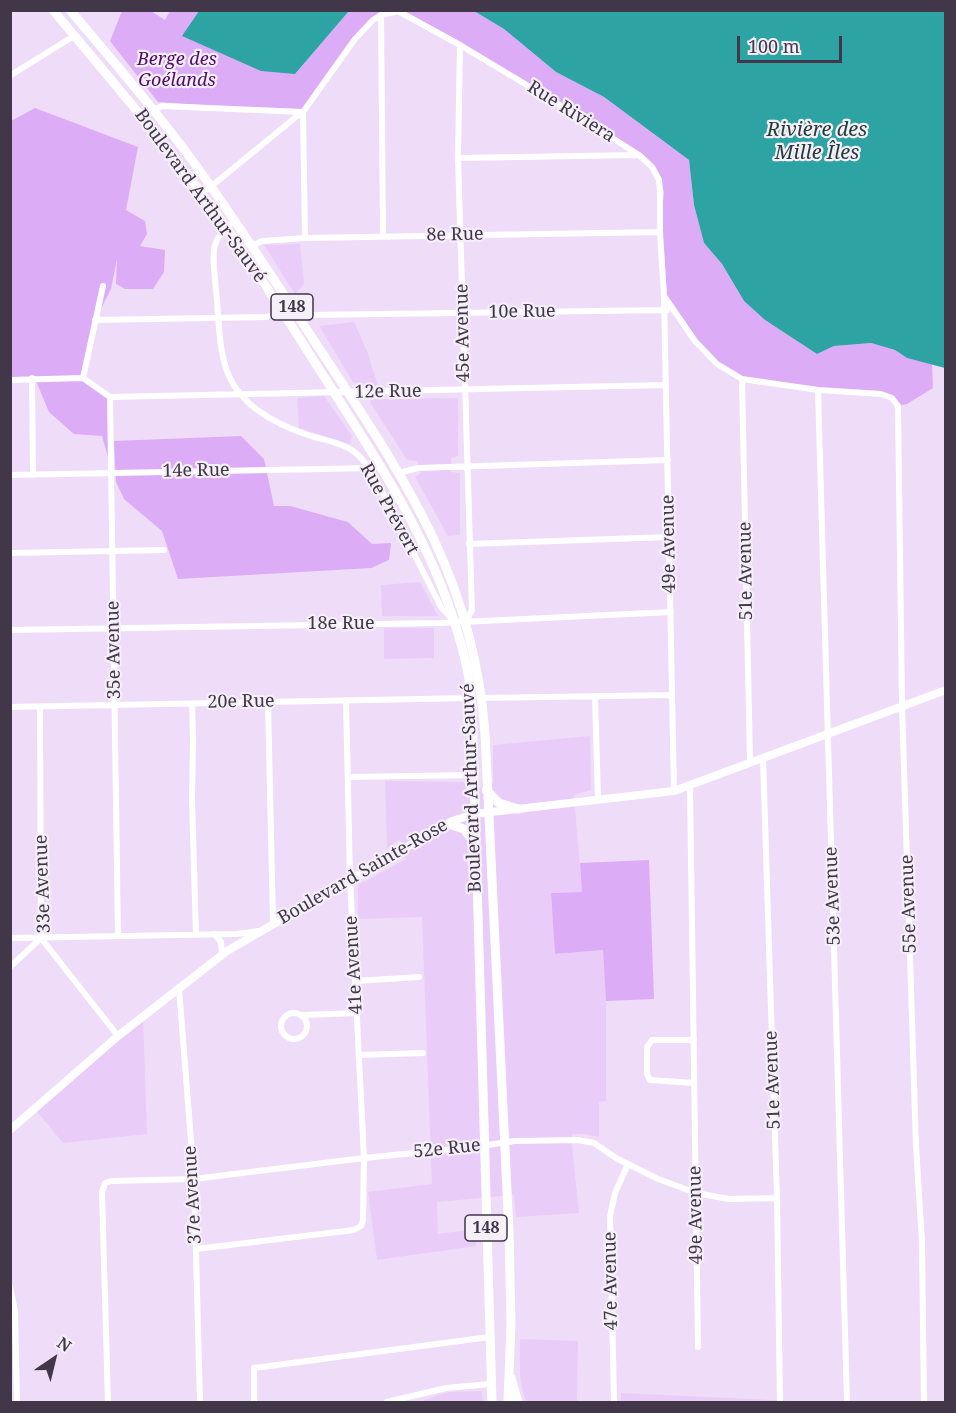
<!DOCTYPE html>
<html>
<head>
<meta charset="utf-8">
<style>
  body { margin:0 }
  #map { position:relative; width:956px; height:1413px; overflow:hidden; background:#efdcf9; font-family:"Noto Serif",serif }
  canvas { display:block }
  .frame { position:absolute; inset:0; border:12px solid #423649; pointer-events:none }
  .north { position:absolute; left:24px; top:1329px; width:60px; height:60px; -webkit-text-stroke:4px #f5eff8; paint-order:stroke; rotate:35deg; font-size:16px; font-weight:700; line-height:24px; text-align:center; color:#423649 }
  .north::after { content:''; display:block; margin:auto; width:21px; height:27px; background:#423649; clip-path:polygon(50% 0,100% 100%,50% 72%,0 100%) }
  .scale { position:absolute; left:737px; top:36px; width:105px; height:27px; box-sizing:border-box; border:3px solid #423649; border-top:0; padding-left:8px; font-size:18px; line-height:21px; white-space:nowrap; color:#423649; -webkit-text-stroke:4px #f5eff8; paint-order:stroke }
</style>
</head>
<body>
<div id="map">
<canvas width="956" height="1413"></canvas>
<div class="frame"></div>
<div class="north">N</div>
<div class="scale">100 m</div>
</div>
<script>
const c = document.querySelector('canvas').getContext('2d');
c.lineJoin = 'round';
function paint(path, color) {
  c.fillStyle = color;
  c.fill(path, 'evenodd');
}
function trace(path, color, width, dash) {
  c.strokeStyle = color;
  c.lineWidth = width;
  c.lineCap = dash ? 'butt' : 'round';
  c.setLineDash(dash || []);
  c.stroke(path);
}
function drawText(font, color, halo, rows, align = 'center') {
  c.font = font + ' "Noto Serif",serif';
  c.lineWidth = 4.5;
  c.setLineDash([]);
  c.textBaseline = 'middle';
  c.strokeStyle = halo;
  c.fillStyle = color;
  for (const [text, x, y, turn = 0] of rows) {
    c.save();
    c.translate(x, y);
    c.rotate((+turn || 0) * Math.PI / 180);
    c.textAlign = isNaN(turn) ? turn : align;
    if (halo) c.strokeText(text, 0, 0);
    c.fillText(text, 0, 0);
    c.restore();
  }
}
const built = new Path2D(`
  M300,244L304,284L295,294L264,245Z
  M354,322L367,351L382,399L458,398V456L451,458V472L460,473V535L448,536L415,477L421,473L417,461L407,460L370,402L372,397L365,385L353,382L319,326Z
  M324,396L352,436L349,444L299,428L297,398Z
  M420,582L438,616H382L381,585Z
  M384,628H434V658L384,659Z
  M590,736L591,790L574,795L582,892L551,893L555,954L603,950L606,1001V1101L599,1102V1137L585,1134H572V1146L579,1213L516,1217L514,1195L437,1202L438,1234L476,1229V1246L377,1260L368,1192L432,1184L422,917L358,919V885L406,859L400,839L387,848L385,781L463,782L466,786L467,794L493,782V745Z
  M143,1016L147,1134L63,1143L34,1108Z
  M520,1339L578,1341L577,1402H526L523,1393L520,1374Z
  M482,1391L483,1402H425L424,1400L449,1392Z
  M621,1393L815,1402H621Z`);
const green = new Path2D(`
  M122,11H151L165,20L170,11H199L183,36L295,74L349,11H474L504,29L556,72L604,97L689,160L694,205L704,243L722,264L744,301L765,320L817,354L834,346L871,343L895,350L907,358L932,364L933,388L907,404L898,406L892,398L742,379L703,351L664,296L660,232L664,192L659,177L642,156L399,11L373,20L303,112L158,102L110,41Z
  M35,108L138,147L126,210L145,221L147,234L140,246L165,250L164,272L153,289H125L116,284L117,259L111,289L95,320L83,378L108,398L112,471L102,436L74,434L49,412L36,381L11,380V121Z
  M241,436L264,459L274,506H290L348,522L372,544L391,543L389,560L371,568L178,579L162,531L124,499L116,482L114,441Z
  M649,860L654,999L606,1001L603,950L555,954L551,893L582,892L580,863Z`);
const water = new Path2D(`
  M199,11V10L349,11L295,74L261,71L182,36Z
  M474,11H945V368L907,358L895,350L871,343L834,346L817,354L765,320L744,301L722,264L704,243L694,205L689,160L604,97L556,72L504,29Z`);
const street = new Path2D(`
  M381,15L383,236
  M460,45L458,158L472,610L466,621
  M11,75L74,36
  M303,112L305,238
  M142,115L162,106L303,112L355,39L373,20L381,15L398,11L460,45L560,105L639,155L652,167L659,180L660,191V232L664,296L695,341L717,364L742,379L818,390L881,394L892,398L898,406L902,705L916,1146L922,1241L924,1402
  M458,158L638,155
  M208,189L302,112
  M234,221C206,241 214,259 216,290C219,316 218,352 229,376C243,408 280,426 311,436C328,441 349,444 361,458C373,472 382,492 391,509C408,541 424,574 441,607L450,617
  M252,246L262,241L305,238L660,232
  M664,297L674,791
  M95,320L266,317L282,312
  M300,320L310,315L667,310
  M32,378L33,475
  M83,378L103,286
  M83,378L110,397
  M742,379L750,763
  M10,380L83,378
  M818,390L847,1402
  M110,397L666,385
  M110,397L118,936
  M399,473L418,468L668,460
  M10,475L373,468L381,466
  M469,544L669,537
  M10,553L164,550
  M10,630L440,623L671,612
  M595,696L598,800
  M481,698L672,695
  M268,702L273,923
  M192,704L193,740L192,800L196,934
  M10,707L471,698
  M40,707L41,938L118,1036
  M763,758L777,1198L780,1402
  M348,777L474,775
  M690,787L698,1347
  M214,934L221,942L222,955
  M10,938L237,934L259,931
  M10,967L41,938
  M356,981L419,977
  M179,988L194,1179L200,1402
  M281 1026a13 13 0 1 1 26 0a13 13 0 1 1-26 0Z
  M302,1015L357,1013
  M694,1040H652L647,1047V1074L650,1080L694,1083
  M359,1055L423,1053
  M196,1249L354,1230L361,1226L363,1220L364,1158L350,879L346,700
  M10,1286L15,1311L17,1402
  M108,1402L102,1192L105,1183L111,1181L194,1179L364,1158L475,1147L514,1141L578,1140L594,1143L616,1158L658,1179L696,1193L729,1199L777,1198
  M254,1402V1368L490,1337
  M387,1402L446,1388L491,1384
  M614,1402L610,1216L615,1193L628,1164`);
const secondary = new Path2D(`
  M10,1130L118,1036L227,951L452,821L474,814L674,791L946,690`);
const primary = new Path2D(`
  M53,10C105,73 159,135 207,201C251,260 290,324 330,386C376,458 422,528 450,609C461,641 470,672 472,706L492,1402
  M70,10C117,66 165,121 207,181C244,233 278,286 313,339C398,469 474,573 485,734L509,1232L511,1323L508,1402
  M486,790L499,803L518,809
  M448,824L464,829L474,842
  M511,1378L518,1402`);
const shields = [
  [292,307,42],
  [486,1228,42]
];
const shieldNames = [
  ["148",292,307],
  ["148",486,1228]
];
const parkNames = [
  ["Berge des",177,60],
  ["Goélands",177,81]
];
const streetNames = [
  ["Rue Riviera",571,112,32],
  ["Boulevard Arthur-Sauvé",200,196,54],
  ["8e Rue",455,235,-1],
  ["10e Rue",522,312,-1],
  ["45e Avenue",463,333,-91],
  ["12e Rue",388,392,-1],
  ["14e Rue",196,471,-1],
  ["Rue Prévert",389,509,61],
  ["49e Avenue",669,544,-91],
  ["51e Avenue",746,571,-91],
  ["18e Rue",341,624],
  ["35e Avenue",114,650,-91],
  ["20e Rue",241,702,-1],
  ["Boulevard Arthur-Sauvé",472,788,-92],
  ["Boulevard Sainte-Rose",363,872,-30],
  ["33e Avenue",43,884,-92],
  ["53e Avenue",833,896,-92],
  ["55e Avenue",909,904,-92],
  ["41e Avenue",354,965,-93],
  ["51e Avenue",773,1080,-92],
  ["52e Rue",447,1149,-6],
  ["37e Avenue",193,1195,-93],
  ["49e Avenue",696,1215,-91],
  ["47e Avenue",611,1281,-91]
];
const waterNames = [
  ["Rivière des",817,130],
  ["Mille Îles",817,153]
];
paint(built, '#e9cdf8');
paint(green, '#ddacf7');
paint(water, '#2da4a3');
trace(street, '#fff', 6);
trace(secondary, '#fff', 8);
trace(primary, '#fff', 9);
for (const [x, y, w] of shields) {
  const box = new Path2D();
  box.roundRect(x - w / 2, y - 13, w, 26, 4.5);
  c.fillStyle = '#f5eff8';
  c.fill(box);
  trace(box, '#423649', 1.5);
}
drawText('bold 16px', '#423649', null, shieldNames);
drawText('italic 18px', '#530a6e', '#f5eff8', parkNames);
drawText('18px', '#423649', '#f5eff8', streetNames);
drawText('italic 20px', '#233c3c', '#f5eff8', waterNames);
</script>
</body>
</html>
